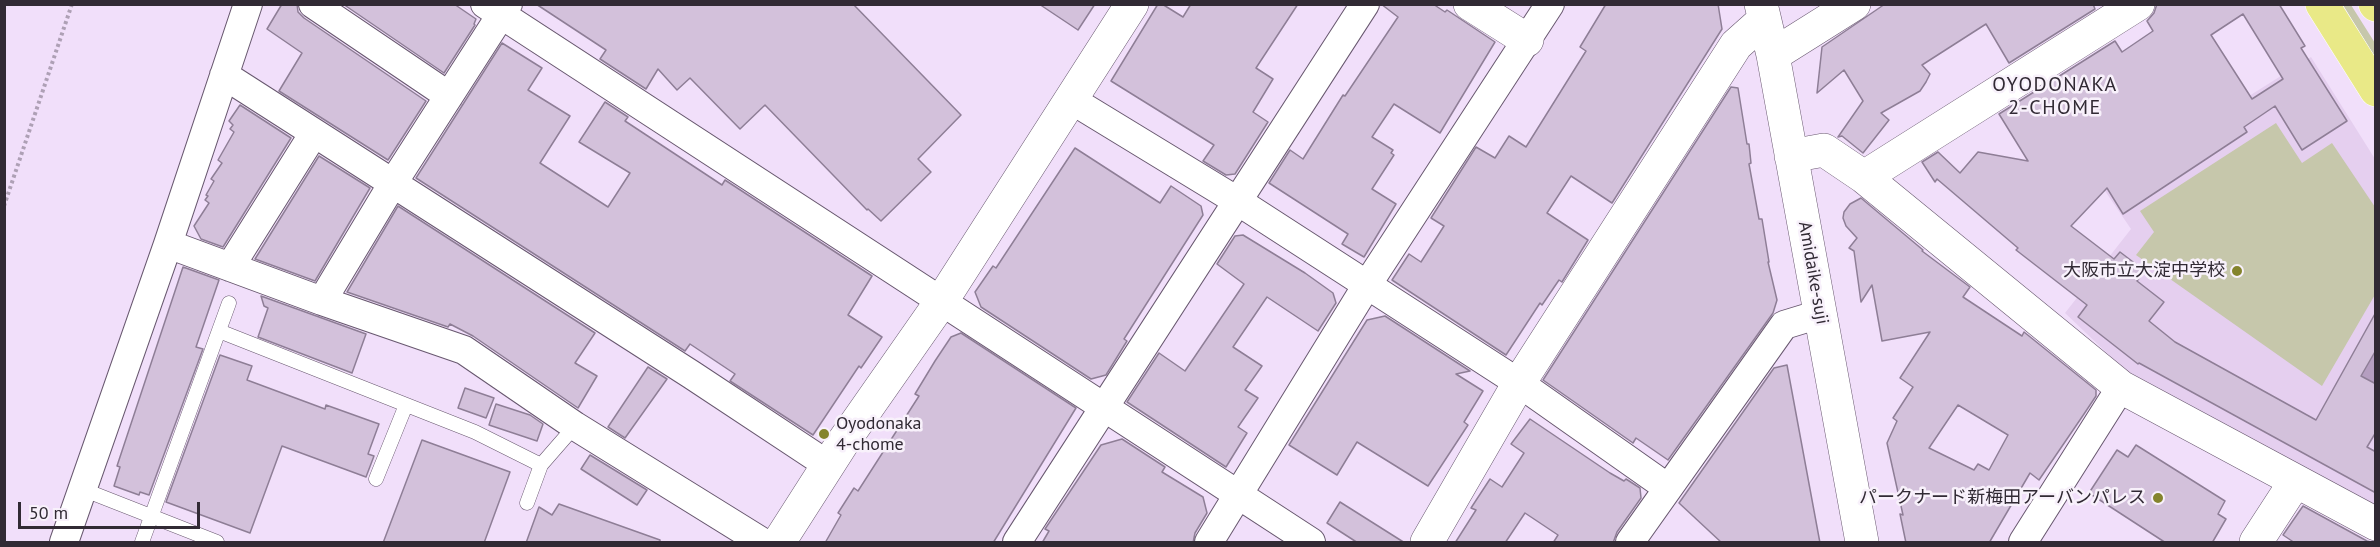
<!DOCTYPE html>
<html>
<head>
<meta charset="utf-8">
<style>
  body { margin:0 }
  #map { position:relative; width:2380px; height:547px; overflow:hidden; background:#f1dffa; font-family:"PT Sans",sans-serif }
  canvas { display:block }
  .frame { position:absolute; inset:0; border:6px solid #312a34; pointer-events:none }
  .scale { position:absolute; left:18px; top:502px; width:182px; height:27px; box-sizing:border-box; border:3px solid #312a34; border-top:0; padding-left:8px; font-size:18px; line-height:21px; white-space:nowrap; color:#312a34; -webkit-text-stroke:4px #f8f1fb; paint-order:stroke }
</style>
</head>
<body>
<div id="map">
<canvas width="2380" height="547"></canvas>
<div class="frame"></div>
<div class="scale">50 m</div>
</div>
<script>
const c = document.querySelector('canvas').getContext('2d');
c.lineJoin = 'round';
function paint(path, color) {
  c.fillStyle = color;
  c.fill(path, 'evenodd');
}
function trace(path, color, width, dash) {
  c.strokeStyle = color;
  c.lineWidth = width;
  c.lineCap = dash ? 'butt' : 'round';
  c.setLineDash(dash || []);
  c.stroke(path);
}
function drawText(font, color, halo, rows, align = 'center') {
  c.font = font + ' "PT Sans","Noto Sans JP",sans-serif';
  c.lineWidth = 5;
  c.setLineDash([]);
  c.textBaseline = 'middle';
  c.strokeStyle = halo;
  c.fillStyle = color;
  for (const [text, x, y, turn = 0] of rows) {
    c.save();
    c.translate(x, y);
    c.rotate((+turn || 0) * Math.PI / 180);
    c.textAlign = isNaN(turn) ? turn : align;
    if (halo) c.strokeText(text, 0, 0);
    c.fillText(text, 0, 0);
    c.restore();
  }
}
const built = new Path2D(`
  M2311,57L2375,159L2376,507L2128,373L2065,313L2131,229L2103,188Z`);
const green = new Path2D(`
  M2343,5H2351L2375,43V57Z
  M2276,123L2302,163L2332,143L2375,207L2376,293L2322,386L2136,255L2154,232L2140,211Z`);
const water = new Path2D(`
  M2375,350V384L2361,376Z`);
const building = new Path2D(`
  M282,4H297L298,12L304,18L426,101L388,160L279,91L302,53L267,29Z
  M343,4H454L476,19L474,24L475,25L444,73Z
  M536,4H853L961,115L918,159L931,172L881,221L868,209L867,210L765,105L740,129L690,78L677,90L658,69L646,89L600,59L606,50Z
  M1039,4H1095L1078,30Z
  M1158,4H1162L1183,17L1191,4H1298L1256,68L1273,79L1253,112L1268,122L1235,174L1226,175L1203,161L1214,145L1111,81Z
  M1381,4H1433L1445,12L1447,10L1495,42L1440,133L1394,104L1372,137L1393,150L1391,153L1394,155L1372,189L1396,204L1364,257L1342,244L1348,234L1269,183L1290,150L1303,159L1343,95L1345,96L1398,17Z
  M1606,4H1718L1722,29L1612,203L1571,176L1547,213L1588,240L1562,282L1559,280L1542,305L1540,303L1506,355L1392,280L1409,254L1421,262L1444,226L1431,218L1476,147L1495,158L1509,136L1526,147L1586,51L1580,47Z
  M1885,4H2093L2095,9L2009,63L1986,24L1922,65L1930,74L1926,82L1920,91L1881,113L1889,120L1863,153L1842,136L1838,137L1863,101L1844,70L1817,93L1822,47Z
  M2157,4H2279L2305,46L2301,48L2347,121L2302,150L2275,106L2244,127L2247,132L2123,214L2107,188L2071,226L2114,259L2120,252L2145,271L2137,281L2164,302L2149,321L2175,342L2316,420L2376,312V350L2361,376L2376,384V432L2367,447L2376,452V493L2139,363L2138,364L2078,317L2087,305L2016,250L2018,248L1937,179L1935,182L1922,162L1938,152L1960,173L1978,152L2028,161L1999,114L2115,41L2122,52L2153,31L2147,21L2154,13ZM2243,14L2283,79L2252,99L2211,35Z
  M502,43L542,68L528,90L570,116L540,163L608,207L630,173L579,142L605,102L628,117L625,121L722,185L725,180L872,276L848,315L882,337L861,368L859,366L813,435L730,381L735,374L690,344L685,351L416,178Z
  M1731,87L1738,88L1747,144H1749L1751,163L1749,164L1759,219H1762L1769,262H1768L1777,300L1773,313L1668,460L1636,438L1633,443L1543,380Z
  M240,105L291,138L223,247L201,239L194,226L209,203L205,200L208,196L206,195L214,181L211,179L222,163L218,160L234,132L230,129L233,125L229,121Z
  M1075,148L1160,203L1171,186L1201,206L1203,215L1124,339L1127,341L1106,375L1091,379L981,307L975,292L993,266L996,268Z
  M319,156L370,188L315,281L255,259Z
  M1861,198L1923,250L1922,251L1970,287L1963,297L2022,336L2024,332L2096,390V396L2084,414L2039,480L2030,473L1989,543H1906L1900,514L1903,515L1887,443L1897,421L1893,418L1913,387L1900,378L1930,332L1882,341L1872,285L1861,302L1854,251L1849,248L1857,238L1846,226L1843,218L1844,212L1850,204ZM1958,405L2008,435L1989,470L1978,464L1974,470L1929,448Z
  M398,206L595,333L575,363L597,376L578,408L473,336L450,324L448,327L347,292Z
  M1243,235L1305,273L1333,293L1336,303L1318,331L1267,297L1233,347L1262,366L1245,390L1258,398L1238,427L1247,433L1226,467L1127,402L1159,353L1185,371L1244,284L1217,264L1235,236Z
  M183,267L219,280L196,347L203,349L149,495L140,492L139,495L114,486L120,467L117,466Z
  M261,296L366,334L352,373L258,337L268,308L264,306Z
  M1385,316L1470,371L1456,374L1483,391L1464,422L1468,425L1428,486L1357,442L1337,475L1289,445L1367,320Z
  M961,333L1076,408L993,543H825L841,515L838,513L854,488L858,491L919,396L915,394L935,361L951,337Z
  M220,355L252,366L247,380L325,409L326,405L379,424L368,454L374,456L366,477L282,446L250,533L166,502Z
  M1787,365L1820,543H1722L1679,503L1774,368Z
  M648,367L667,379L625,438L608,427Z
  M465,388L494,398L486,418L458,408Z
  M496,404L530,415L543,424L537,441L489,425Z
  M1530,419L1610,473L1624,481L1626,479L1640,488L1641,498L1617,532L1613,543H1553L1558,535L1525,513L1505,543H1455L1476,510L1471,508L1490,479L1502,487L1524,453L1511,444Z
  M1122,439L1165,467L1162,472L1203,497L1207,513L1195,533L1193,543H1042L1049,531L1045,529L1101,445Z
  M422,440L510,472L484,543H383Z
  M2136,445L2225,501L2218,514L2226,519L2212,543H2166L2089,493L2117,450L2128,457Z
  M590,455L647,490L637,505L581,469Z
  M1340,502L1405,543H1358L1327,523Z
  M559,504L660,540V543H526L539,507L552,515Z
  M2303,506L2367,541L2375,543H2295L2283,535Z`);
const path = new Path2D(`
  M4,206L72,4`);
const lane = new Path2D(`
  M219,331L475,432L541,465
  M376,479L406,405
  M82,489L217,542
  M527,503L541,465L575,426
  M142,542L229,303`);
const street = new Path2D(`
  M313,4L449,96
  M485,4L1311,542
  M224,75L692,375L828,465
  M1070,99L1239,202L1519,383L1668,488
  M168,244L322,301L464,350L575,426L762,542
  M230,267L314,133
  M322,301L393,183L508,4
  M64,542L168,244L248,4
  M1017,542L1365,4
  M1209,542L1367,285L1550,4
  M1630,542L1784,325L1820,314
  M2023,542L2121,387`);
const secondary = new Path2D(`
  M1470,4L1527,40
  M1761,4L1773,55L1862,542
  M1773,55L1854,4
  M1791,156L1824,150L1864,177L2121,387L2376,524
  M1864,177L2138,4
  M779,542L841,445L941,302L1132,4
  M1427,542L1519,383L1736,45L1764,20
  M2256,542L2295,482`);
const primary = new Path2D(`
  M2322,4L2376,90
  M2375,4L2376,5`);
const markers = [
  [2237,271,6,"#84842d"],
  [824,434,6,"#84842d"],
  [2158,498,6,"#84842d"]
];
const poiNames = [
  ["大阪市立大淀中学校",2225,271],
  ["Oyodonaka",836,424,"left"],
  ["4-chome",836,445,"left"],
  ["パークナード新梅田アーバンパレス",2146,498]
];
const streetNames = [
  ["Amidaike-suji",1813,273,80]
];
const neighbourhoodNames = [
  ["OYODONAKA",2055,85],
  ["2-CHOME",2055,108]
];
paint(built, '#e5cfef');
paint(green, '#c6c7ab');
paint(water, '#b59ec0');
paint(building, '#d3c1db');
trace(building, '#8e7e96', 1.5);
trace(lane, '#68586f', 15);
trace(street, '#68586f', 30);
trace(secondary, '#68586f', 34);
trace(primary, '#fff', 34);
trace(path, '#aea0b5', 4, [3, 3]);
trace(lane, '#fff', 14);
trace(street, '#fff', 28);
trace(secondary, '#fff', 33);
trace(primary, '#e9e987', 33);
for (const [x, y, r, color] of markers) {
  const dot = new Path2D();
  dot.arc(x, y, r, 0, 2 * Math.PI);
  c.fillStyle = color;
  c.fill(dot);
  trace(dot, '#f8f1fb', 2);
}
drawText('18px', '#312a34', '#f8f1fb', poiNames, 'right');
drawText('18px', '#312a34', '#f8f1fb', streetNames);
c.letterSpacing = '1.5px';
drawText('20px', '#312a34', '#f8f1fb', neighbourhoodNames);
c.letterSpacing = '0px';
</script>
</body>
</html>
